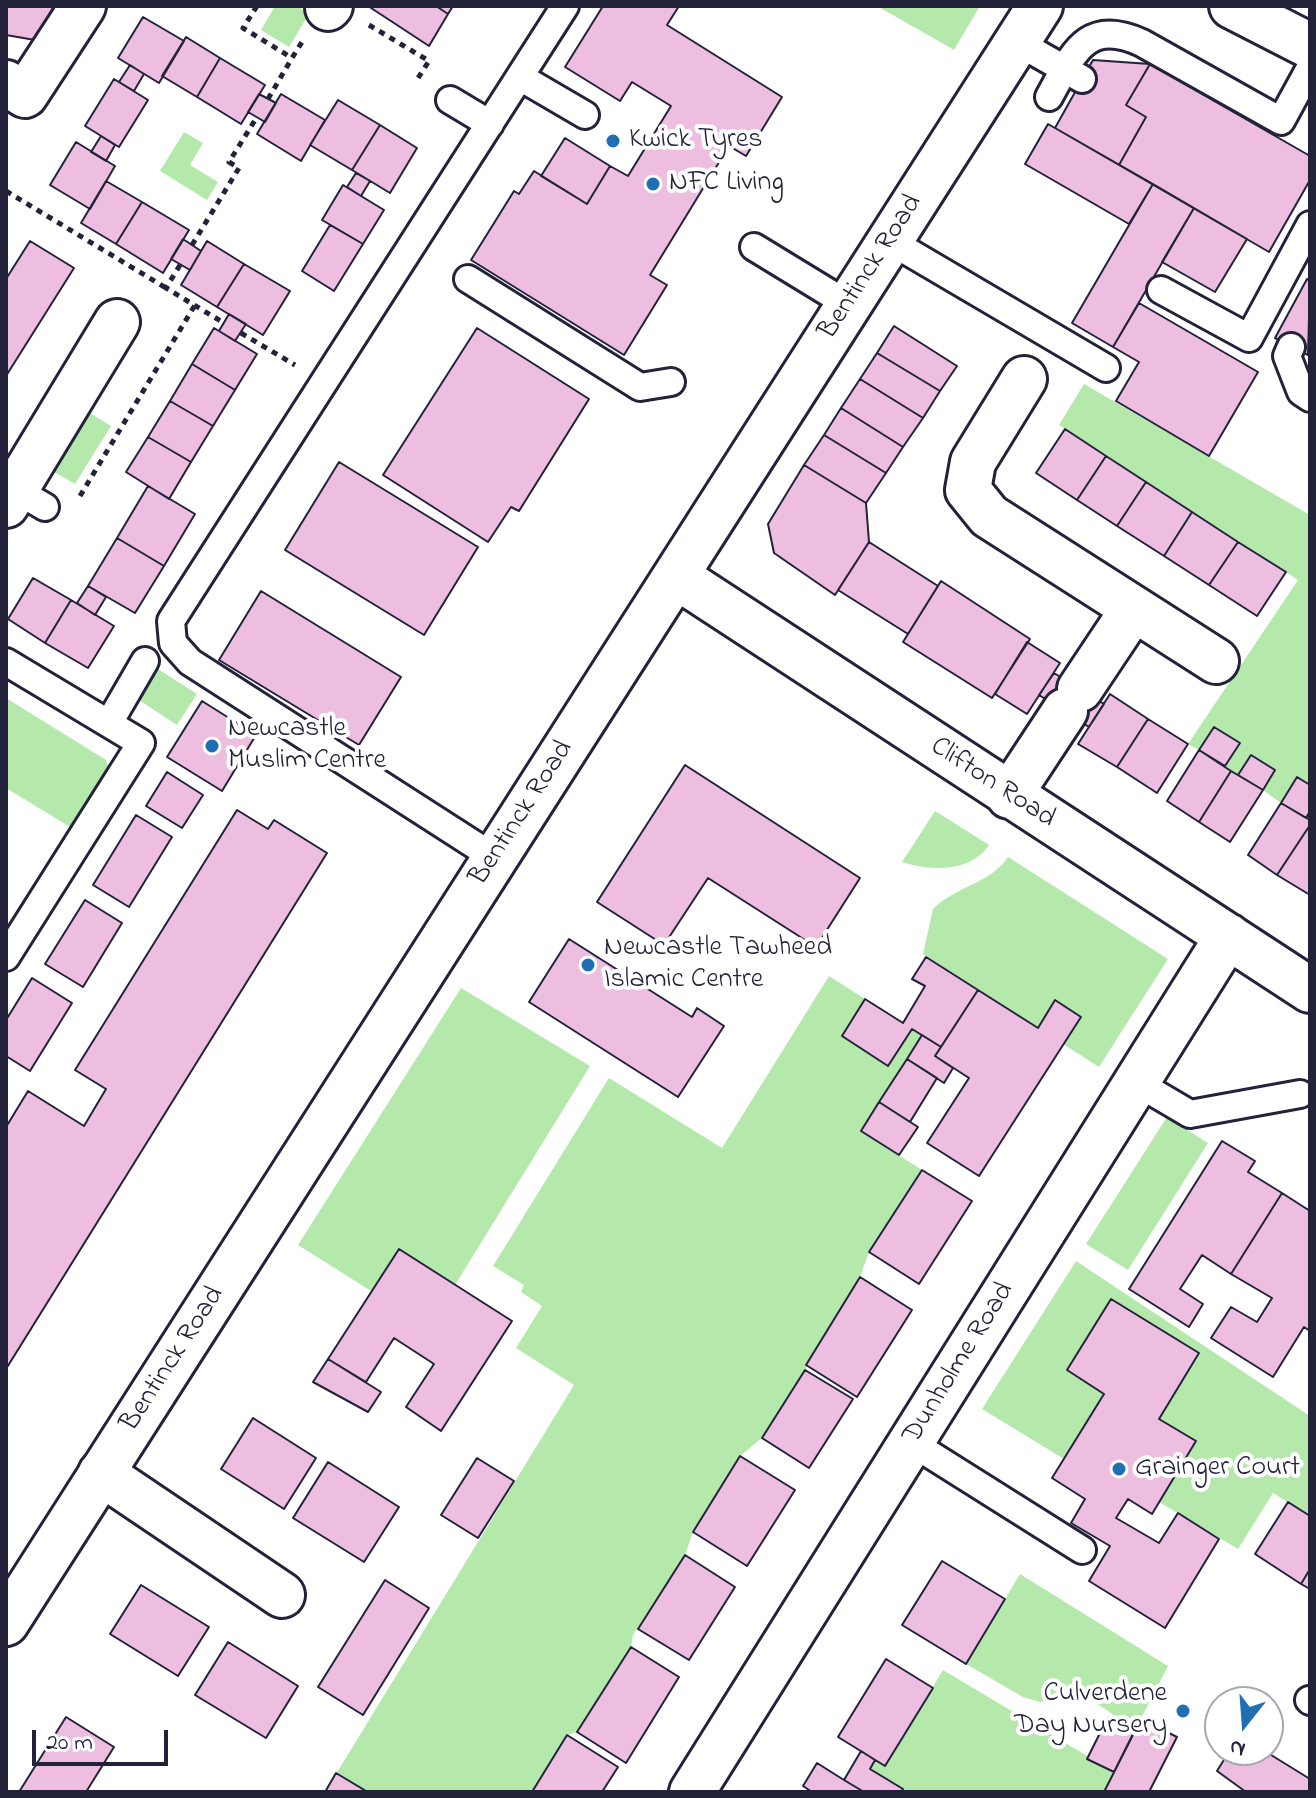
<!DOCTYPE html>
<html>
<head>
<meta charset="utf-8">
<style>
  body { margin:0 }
  #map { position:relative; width:1316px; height:1798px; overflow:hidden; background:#fff; font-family:"Indie Flower",sans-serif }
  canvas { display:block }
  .frame { position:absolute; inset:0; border:8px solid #22223b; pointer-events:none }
  .north { position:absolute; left:1204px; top:1686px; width:80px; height:80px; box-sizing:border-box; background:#fff; border:2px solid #a7a7b1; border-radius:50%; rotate:197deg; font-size:22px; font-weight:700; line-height:32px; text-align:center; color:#22223b }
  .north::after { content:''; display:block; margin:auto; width:28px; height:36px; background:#1f6fb2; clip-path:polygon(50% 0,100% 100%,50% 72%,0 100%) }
  .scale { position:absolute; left:32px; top:1730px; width:136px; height:36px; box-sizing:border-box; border:4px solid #22223b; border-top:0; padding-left:10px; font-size:24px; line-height:28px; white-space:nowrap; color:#22223b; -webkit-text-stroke:6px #fff; paint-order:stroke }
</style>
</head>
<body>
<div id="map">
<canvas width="1316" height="1798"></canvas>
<div class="frame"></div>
<div class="north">N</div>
<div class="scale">20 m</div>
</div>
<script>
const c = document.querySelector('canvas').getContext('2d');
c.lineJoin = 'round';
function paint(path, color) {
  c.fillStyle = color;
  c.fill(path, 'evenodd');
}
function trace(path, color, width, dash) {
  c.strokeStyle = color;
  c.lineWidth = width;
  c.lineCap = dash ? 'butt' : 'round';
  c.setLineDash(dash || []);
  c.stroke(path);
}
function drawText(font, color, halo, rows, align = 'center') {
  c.font = font + ' "Indie Flower",sans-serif';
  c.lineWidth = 8;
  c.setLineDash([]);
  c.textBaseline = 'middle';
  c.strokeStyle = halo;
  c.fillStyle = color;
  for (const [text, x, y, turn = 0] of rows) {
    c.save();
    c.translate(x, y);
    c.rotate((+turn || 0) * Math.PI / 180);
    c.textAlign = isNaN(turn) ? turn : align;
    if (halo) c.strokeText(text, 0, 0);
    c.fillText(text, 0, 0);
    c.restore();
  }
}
const green = new Path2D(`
  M275,6H303L301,9L309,14L289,47L261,30Z
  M877,6H980L954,50Z
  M184,132L203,143L190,165L218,182L207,200L160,171Z
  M1084,384L1310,515V785L1297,777L1281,803L1263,790L1274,770L1251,755L1238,775L1225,766L1239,744L1214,727L1199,750L1188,744L1298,580L1059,425Z
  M85,410L111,426L75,484L49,469Z
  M158,669L197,694L177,725L139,700Z
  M6,698L106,760L110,773L75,830L6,788Z
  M935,811L989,845C970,873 930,871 902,862Z
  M1008,857L1168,959L1099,1067L1063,1044L1055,1001L1038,1028L923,954L933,909C956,886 990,884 1008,857Z
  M829,976L865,999L842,1036L871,1055L912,1029L922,1035L861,1131L922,1170L869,1252L860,1277L805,1370L762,1438L740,1456L693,1532L685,1555L633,1635L631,1647L577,1732L567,1735L532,1792H325L574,1385L516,1348L542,1306L521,1292L524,1285L493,1266L609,1078L722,1148Z
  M461,988L590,1066L455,1285L399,1249L371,1291L298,1245Z
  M1167,1117L1208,1143L1128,1270L1086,1244Z
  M1076,1261L1310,1416V1516L1273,1493L1238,1549L1159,1502V1419L1199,1353L1111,1299L1067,1370L1104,1394L1064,1459L982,1409Z
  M1020,1574L1168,1666L1135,1730L1075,1688L1040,1702L1023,1697L966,1664Z
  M943,1670L1114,1772L1104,1792H901L902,1789L870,1769L875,1760L885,1766Z`);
const building = new Path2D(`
  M6,6H54L35,40L6,35Z
  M368,6H436L448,14L429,46Z
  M436,6H453L448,14Z
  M603,6H679L667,25L782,97L746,156L729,146L650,275L667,285L624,355L471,260L514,191L519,194L534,171L587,204L610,166L628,176L671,106L632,82L620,101L565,67Z
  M143,17L184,41L159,83L118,58Z
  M186,37L220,58L197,97L162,76Z
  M220,58L265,85L241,124L197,97Z
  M1093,60L1150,64L1126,105L1146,117L1119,165L1055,128Z
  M1150,64L1310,156V180L1269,252L1119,165L1146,117L1126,105Z
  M130,65L144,74L134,91L119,82Z
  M114,79L148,100L119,147L85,126Z
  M259,94L276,103L265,122L248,112Z
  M281,94L325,120L301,161L257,134Z
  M338,100L380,125L352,170L310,145Z
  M1048,124L1153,184L1129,224L1025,164Z
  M380,125L417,148L390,193L352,170Z
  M101,136L115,145L106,161L91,152Z
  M565,138L610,166L587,204L541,176Z
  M76,142L115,166L90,209L50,185Z
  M356,173L370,181L361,196L347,187Z
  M106,181L142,202L116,244L81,223Z
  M1153,184L1194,208L1113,347L1072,323Z
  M343,185L384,210L363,244L322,220Z
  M142,202L189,230L163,273L116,244Z
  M1194,208L1247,239L1215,292L1162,262Z
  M330,225L363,244L334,291L302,271Z
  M183,239L201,251L190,270L171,259Z
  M30,241L74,268L6,376V279Z
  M207,241L244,264L217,307L181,285Z
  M244,264L290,291L263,335L217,307Z
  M1307,279L1310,281L1308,355L1275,338Z
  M1139,303L1258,372L1209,456L1116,401L1139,362L1113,347Z
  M229,314L246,324L235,341L219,331Z
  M894,326L957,366L940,391L877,353Z
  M214,328L257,354L235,390L192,364Z
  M477,328L589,399L519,511L511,507L488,542L383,475Z
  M877,353L940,391L923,418L860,379Z
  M192,364L235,390L213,426L170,401Z
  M860,379L923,418L903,447L841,408Z
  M170,401L213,426L191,462L148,437Z
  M841,408L903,447L886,473L824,435Z
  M1065,429L1106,456L1077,500L1036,473Z
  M824,435L886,473L866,503L804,465Z
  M148,437L191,462L169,499L126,472Z
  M1106,456L1146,482L1117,526L1077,500Z
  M339,462L478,547L424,635L285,550Z
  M804,465L866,503L869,542L835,595L774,553L768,524Z
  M1146,482L1192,512L1164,556L1117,526Z
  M148,486L195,514L164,566L117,538Z
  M1192,512L1238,542L1209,585L1164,556Z
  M117,538L164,566L135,613L88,586Z
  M869,542L938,586L908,634L838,590Z
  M1238,542L1286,572L1257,616L1209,585Z
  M33,578L71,600L45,643L8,619Z
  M941,581L1030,639L992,698L903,642Z
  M88,586L106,597L95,615L77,603Z
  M261,591L401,677L359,745L219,660Z
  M71,600L114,626L88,668L45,643Z
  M1027,642L1060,663L1027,714L995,694Z
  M1054,673L1104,704L1089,727L1039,695Z
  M1110,694L1148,719L1117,767L1078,744Z
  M202,701L256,735L222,791L167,757Z
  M1148,719L1188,744L1157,793L1117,767Z
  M1214,727L1240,743L1225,766L1199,750Z
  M1199,750L1231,771L1199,822L1167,801Z
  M1251,755L1275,770L1263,790L1238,775Z
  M685,765L860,878L816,947L708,878L664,945L597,902Z
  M1231,771L1263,790L1230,842L1199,822Z
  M167,772L203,795L182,828L146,806Z
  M1297,777L1310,785V811L1306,818L1281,803Z
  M1281,803L1310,820V825L1277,875L1248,855Z
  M237,810L268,829L274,820L327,853L6,1369V1127L28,1091L84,1126L106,1089L75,1070Z
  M136,815L172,837L129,907L93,885Z
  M1310,825V895L1277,875Z
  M85,900L122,923L83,987L45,964Z
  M569,939L692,1017L697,1008L724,1026L678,1097L529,1002Z
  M926,957L978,990L941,1047L912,1029L888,1066L842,1036L865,999L903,1023L925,986L912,979Z
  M32,978L72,1003L30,1071L6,1056V1020Z
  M978,990L1038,1028L1055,1000L1081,1017L979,1176L927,1143L969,1078L935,1056Z
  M922,1035L941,1047L935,1056L953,1068L944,1083L907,1059Z
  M907,1059L937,1078L910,1122L879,1102Z
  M879,1102L918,1127L899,1155L861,1131Z
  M1222,1141L1255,1161L1248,1172L1282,1193L1231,1274L1202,1255L1180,1289L1203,1304L1189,1327L1129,1289Z
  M922,1170L972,1201L919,1284L869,1252Z
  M1282,1193L1310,1211V1331L1304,1327L1273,1377L1211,1338L1231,1307L1257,1322L1272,1298L1231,1274Z
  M399,1249L512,1321L441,1431L406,1407L434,1364L394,1338L366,1382L328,1359Z
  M860,1277L912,1310L857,1397L806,1365Z
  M1111,1299L1199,1353L1159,1419L1196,1441L1152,1514L1128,1499L1116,1518L1159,1543L1178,1513L1219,1539L1165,1628L1089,1581L1110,1546L1071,1523L1085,1499L1052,1478L1104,1394L1067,1370Z
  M328,1359L381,1392L368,1412L313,1382Z
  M805,1370L853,1399L809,1468L762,1438Z
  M253,1418L316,1458L284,1509L221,1469Z
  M740,1456L795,1490L747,1566L693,1532Z
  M477,1458L514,1481L478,1538L441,1515Z
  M328,1462L399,1507L364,1562L293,1518Z
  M1288,1502L1310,1516V1569L1301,1584L1255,1554Z
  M685,1555L735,1587L689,1660L638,1629Z
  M942,1561L1005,1599L966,1664L902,1625Z
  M1310,1569V1589L1301,1584Z
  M385,1580L429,1608L363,1715L318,1687Z
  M141,1585L209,1627L178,1676L110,1634Z
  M228,1642L298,1686L266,1738L195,1695Z
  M631,1647L679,1677L626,1763L577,1732Z
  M886,1659L933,1688L885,1766L838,1737Z
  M66,1717L114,1747L86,1792H19Z
  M1108,1717L1135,1730L1114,1772L1087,1759Z
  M1141,1719L1177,1737L1149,1792H1104Z
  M567,1735L618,1767L602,1792H532Z
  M1230,1750H1263L1310,1779V1792H1246L1217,1771Z
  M861,1751L875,1760L870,1769L903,1789L901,1792H864L844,1780Z
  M817,1763L844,1780L864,1792H812L803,1786Z
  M336,1773L366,1791V1792H325Z`);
const path = new Path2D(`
  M257,6L243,28L292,58L302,42
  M369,25L429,61L418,78
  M268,99L292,58
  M6,191L166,288
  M192,245L239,168L229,162L257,117
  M180,265L166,288L224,323
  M241,333L295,365
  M80,496L195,305`);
const service = new Path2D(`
  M1017,42L1082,79
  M520,77L585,115
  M1049,97C1073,54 1086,17 1142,43L1281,121L1310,68
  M450,100L490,124
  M890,241L1106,368
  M754,247L849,305
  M468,279L640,387L671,382
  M1161,290L1249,338L1310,225
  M1291,347L1287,356L1301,392L1310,398
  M16,490L45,507
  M6,662L141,743L6,957
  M109,723L145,661
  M495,858L190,662L173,643L171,621L565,6
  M1134,1081L1190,1114L1300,1094
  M912,1443L1082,1550
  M1309,1700L1310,1701`);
const minor = new Path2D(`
  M328,8L330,6
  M6,83L25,95L83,6
  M1024,379L973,462L968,490L989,516L1216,661
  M6,505L117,322
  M676,576L1310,990
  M1080,689L1132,611
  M1009,796L1065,711
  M101,1473L282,1595
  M692,1792L1228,936`);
const tertiary = new Path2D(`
  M6,1623L1040,6`);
const secondary = new Path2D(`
  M1232,6L1310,46`);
const markers = [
  [613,141,8,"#1f6fb2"],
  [653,184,8,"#1f6fb2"],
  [212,746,8,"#1f6fb2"],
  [588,965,8,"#1f6fb2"],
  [1119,1469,8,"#1f6fb2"],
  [1183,1711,8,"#1f6fb2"]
];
const poiNames = [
  ["Kwick Tyres",629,141],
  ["NFC Living",669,184],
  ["Newcastle",228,730],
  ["Muslim Centre",228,762],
  ["Newcastle Tawheed",604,949],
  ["Islamic Centre",604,981],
  ["Grainger Court",1135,1469],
  ["Culverdene",1167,1695,"right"],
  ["Day Nursery",1167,1727,"right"]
];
const streetNames = [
  ["Bentinck Road",872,268,-57],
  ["Clifton Road",992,784,33],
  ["Bentinck Road",523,814,-57],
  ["Bentinck Road",174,1360,-57],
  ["Dunholme Road",960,1364,-58]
];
paint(green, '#b4e9ab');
paint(building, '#edbedf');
trace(building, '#22223b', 2);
trace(service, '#22223b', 32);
trace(minor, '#22223b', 50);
trace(tertiary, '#22223b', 50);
trace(secondary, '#22223b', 50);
trace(path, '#22223b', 5, [6, 6]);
trace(service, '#fff', 26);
trace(minor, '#fff', 44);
trace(tertiary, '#fff', 44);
trace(secondary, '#fff', 44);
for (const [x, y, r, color] of markers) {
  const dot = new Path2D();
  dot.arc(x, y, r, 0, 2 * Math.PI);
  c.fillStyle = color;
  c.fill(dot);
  trace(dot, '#fff', 3);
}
drawText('28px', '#22223b', '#fff', poiNames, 'left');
drawText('28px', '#22223b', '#fff', streetNames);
</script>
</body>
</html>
